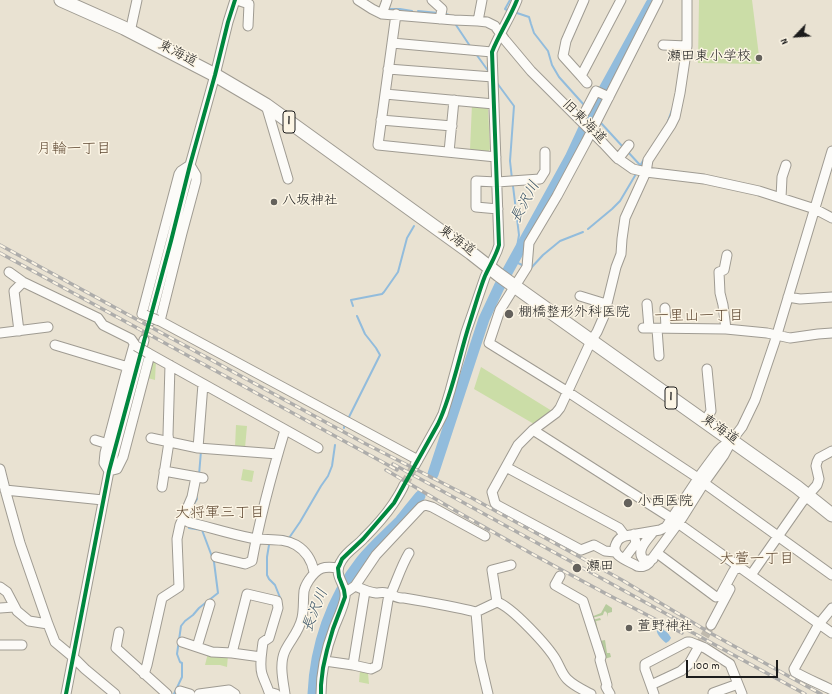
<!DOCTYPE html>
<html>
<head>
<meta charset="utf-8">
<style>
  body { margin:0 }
  #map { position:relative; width:832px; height:694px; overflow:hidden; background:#e9e2d2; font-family:Dekko,sans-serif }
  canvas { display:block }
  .north { position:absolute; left:776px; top:16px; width:40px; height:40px; -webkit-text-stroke:3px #fcf5e5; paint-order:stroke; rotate:245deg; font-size:11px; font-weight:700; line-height:16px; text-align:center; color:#1c1c1c }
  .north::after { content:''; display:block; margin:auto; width:14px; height:18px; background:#1c1c1c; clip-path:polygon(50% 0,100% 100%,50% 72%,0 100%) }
  .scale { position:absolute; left:686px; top:660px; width:92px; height:18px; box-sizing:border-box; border:2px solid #1c1c1c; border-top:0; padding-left:5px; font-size:12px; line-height:14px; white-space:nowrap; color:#1c1c1c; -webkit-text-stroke:3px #fcf5e5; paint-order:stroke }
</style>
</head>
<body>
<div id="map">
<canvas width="832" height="694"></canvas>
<div class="north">N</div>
<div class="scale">100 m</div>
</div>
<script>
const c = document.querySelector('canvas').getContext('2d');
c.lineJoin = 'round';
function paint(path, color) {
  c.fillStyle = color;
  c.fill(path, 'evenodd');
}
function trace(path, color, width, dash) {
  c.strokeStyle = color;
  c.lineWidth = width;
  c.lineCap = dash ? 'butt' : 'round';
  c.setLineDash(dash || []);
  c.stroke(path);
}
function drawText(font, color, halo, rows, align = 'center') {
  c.font = font + ' Dekko,"Klee One",sans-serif';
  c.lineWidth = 3;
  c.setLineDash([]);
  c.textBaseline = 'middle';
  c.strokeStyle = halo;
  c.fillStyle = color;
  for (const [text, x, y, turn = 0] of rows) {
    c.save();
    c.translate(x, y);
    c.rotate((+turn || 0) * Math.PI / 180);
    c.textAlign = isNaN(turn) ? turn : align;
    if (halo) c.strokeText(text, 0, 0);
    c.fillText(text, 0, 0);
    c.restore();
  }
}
const green = new Path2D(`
  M699,0H752L760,64L698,63Z
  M472,104L488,108L490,149L488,152L470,150Z
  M150,357L156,360L155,380L144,377Z
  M481,367L552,411L534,424L474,389Z
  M236,425L247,426L245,448L235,447Z
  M243,469L254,471L252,482L241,480Z
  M208,653L228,655L227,667L220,665H205Z
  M360,670L368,673L369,684L359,682Z`);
const forest = new Path2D(`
  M606,604L612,608V612L608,613V617L607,613L605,611L604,612L603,615L592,618L591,617L601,613Z
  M600,618L601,620L596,621L600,641L605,640L607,653H610L611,657L604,659L592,620Z`);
const water = new Path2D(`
  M657,627C662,628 669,633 671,638L669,641L666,643C661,639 655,633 657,627Z`);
const stream = new Path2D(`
  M389,9H400L412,11
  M507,10L505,9L510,0
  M418,11L438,13
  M517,13L529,17L531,24L534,33L548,51L552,65L559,77L585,106
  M446,14L449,15
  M456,25L470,46
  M476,54L489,72
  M497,83L514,106L510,161L512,179
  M589,111L594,116
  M668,121L672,110
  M601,123L623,147
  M628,152L640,165
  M640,166L644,159
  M513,186L519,235L515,259
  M588,229L612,209L620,201L636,174
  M514,261L522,265
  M531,268L543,255L560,241L583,232
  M353,306L351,300L382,294L384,292L398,272L407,238L414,226
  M349,417L380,355L376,348L365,334L357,316
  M344,428V427
  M199,475L201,451
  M192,507L197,499L196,495
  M282,536L289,538L300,522L321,486L328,476L332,466L335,445
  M269,545L267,557V575L269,579L275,585L281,600
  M174,694L182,677V663L180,662L177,654L181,626L185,621L193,615L199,608L218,593L214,562L202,530L189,528V525`);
const river = new Path2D(`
  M433,474L484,319L499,287L570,158L590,115L651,4
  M313,694C315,646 331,599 361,561C372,547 386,535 399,522C406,514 413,504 420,496`);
const minorTunnel = new Path2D(`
  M144,340L150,321
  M404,485L415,465
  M698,648L711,625`);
const minor = new Path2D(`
  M237,0L249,4L248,26
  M358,0L372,9L382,14L454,20L478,21L487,22L495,26L505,40L531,71L603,143L616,157L633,169L646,172L704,179L759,191L815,209L832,218
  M432,0L442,9L440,19
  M584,0L566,41L563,56L581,76L587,83
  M658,0L586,142L557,196L529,243L527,267L515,286L500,310L489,343L568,392L698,478
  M382,14L386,3L387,0
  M396,14L378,145L496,157
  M478,21L482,0
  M130,32L137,0
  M392,43L492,52
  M663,45L687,46
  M388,69L493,77
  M581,76L621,0
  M385,94L494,104
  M266,105L288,179
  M580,119L586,110L596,91L609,97
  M381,120L452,126
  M449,152L454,100
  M618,159L629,145
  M781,198L782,177L786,165
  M498,209L476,207V181L497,182L540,179L545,171V152
  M9,272L23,282L98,318L103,325L131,339L136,346
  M580,296L606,304
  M788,297L800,299L832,297
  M647,304L649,328
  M665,308L666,328
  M145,315L142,314L179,174L181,171L190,165L196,175V181L182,233L160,321L157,320
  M150,321L171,241L190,165L215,75L228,22L235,0
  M160,321L418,460
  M643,328H649L726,329L767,333L790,338L818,334L832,333
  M657,329L659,356
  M726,329L723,305L720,293L719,272L724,270L727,255
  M19,331L14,291L23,282
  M0,333L48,327
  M55,345L128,367
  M148,353L318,448
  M705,421L711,411L707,369
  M533,430L668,516L832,633
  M151,438L198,448L278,454
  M95,440L108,444
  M732,440L722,447L718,451L701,474L666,527L660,530L625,536C620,538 618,539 616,544C610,556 629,561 637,566C642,567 645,567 649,563L682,518L704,483L724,455L732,440L742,427L755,400L775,341L832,151
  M198,448L203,384
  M415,465L438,424L443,414L450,391L466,332L473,312L485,277L497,251L499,245L492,52C499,34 510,18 517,0
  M506,467L619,528L625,536
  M0,469L6,493L20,543L48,624L55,642L73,657L85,669L115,694
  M109,471L104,463L105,453L125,377L134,345
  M109,471L117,469L123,457L150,354
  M164,471L203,478
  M704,483L832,575
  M162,487L169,442L168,435L170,365
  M5,490L103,500
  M188,522C209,527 230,534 251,538C266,541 282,537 296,545C306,551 312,561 314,572
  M615,552L605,551L594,545L581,550L497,505L495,503L492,492L518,445L533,430L556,413L560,408L591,341L597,332L604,316L616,267L621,254L622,239L625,218L646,172L648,160L671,125L675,117L680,93L687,46V0
  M657,553L716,597L720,596L733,572L735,569L740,568
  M216,557L245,564L252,561C260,517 272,473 285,430
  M624,559L636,543L634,534
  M653,559L649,560H644C635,551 647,540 654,531
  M751,575L802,502L817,485L819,479L816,466L817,462L819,458L832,451
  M560,576L555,585L583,601L601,657L600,660L607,685L606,687L610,694
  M355,586C362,589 368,592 376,593C379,593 383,592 386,593C392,594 397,599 404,598C428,602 452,606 476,612
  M0,587L7,592L17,611L29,621L48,624
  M345,593L355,586L376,555L421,507L425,505L432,507L485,536
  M497,602C512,607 548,646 556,660C560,667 562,674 567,679C574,686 583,690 591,694
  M497,602L492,570L511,565
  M0,608L14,607
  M832,608L819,624L794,669L795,672C807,679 820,684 832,690
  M711,625L730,589
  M119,632L116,648L167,694
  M182,642L212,652L232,653L261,657
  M0,645H22
  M197,647L210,604
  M232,653L247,594L277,601L278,608L269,638L263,642C262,652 259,664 262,674C264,680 267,686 269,692L276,694
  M325,661L353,665L371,669L377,666L388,600C396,584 400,568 409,553
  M353,665L365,591
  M144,674L147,665L162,598L179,587L177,539L180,525L192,497L196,477
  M651,685L681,671L689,664L698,648
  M180,691L190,694
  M713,693L738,684
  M66,694L109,471L144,340
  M199,694L229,690L235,694
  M285,694C283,680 279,664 285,651C290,640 299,632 302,618C304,609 303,600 304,591C305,586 307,583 309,580C318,567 324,566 338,568
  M321,694C321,672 326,649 334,628C337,620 344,606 345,597C347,583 331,576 342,560C347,551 357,546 364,538C374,528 385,516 393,504C397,498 401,492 404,485
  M488,694L480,660L476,612L497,602
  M654,694L645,669V664L687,642H690L705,648L730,664L742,694`);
const highway = new Path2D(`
  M61,0L124,28L215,75L266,105L471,253L499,275L531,298L749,453L797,487L832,515`);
const rail = new Path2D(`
  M0,245L307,412L364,443L472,498L622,580L712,634L821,694
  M0,253L397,470
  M393,464L683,623
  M386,470C483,528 581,582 682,633
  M675,623L805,694`);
const minorBridge = new Path2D(`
  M145,315L157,320
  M136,346L148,353`);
const cycleway = new Path2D(`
  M66,694L109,471L171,241L190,165L215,75L228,22L235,0
  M321,694V685L323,668L327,650L333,629L345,597L344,590L339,577L338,568L340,564L342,559L363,539L394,503L438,424C453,392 459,356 470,322C475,307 479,291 485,276C490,265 496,256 499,245L492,52C499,34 510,18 517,0`);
const markers = [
  [759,58,4,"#64615c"],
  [274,202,4,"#64615c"],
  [509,314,5,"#64615c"],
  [628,503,5,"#64615c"],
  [577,568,5,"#64615c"],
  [629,628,4,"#64615c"]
];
const shields = [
  [289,122,12],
  [671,398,12]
];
const shieldNames = [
  ["1",289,122],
  ["1",671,398]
];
const streetNames = [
  ["東海道",177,55,27],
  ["旧東海道",583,123,45],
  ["東海道",456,242,36],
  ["東海道",719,431,35]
];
const poiNames = [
  ["瀬田東小学校",751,58,"right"],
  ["八坂神社",282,202],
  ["棚橋整形外科医院",518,314],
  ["小西医院",637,503],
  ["瀬田",586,568],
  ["萱野神社",637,628]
];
const neighbourhoodNames = [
  ["月輪一丁目",74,151],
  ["一里山一丁目",699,318],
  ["大将軍三丁目",220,515],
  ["大萱一丁目",757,561]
];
const waterNames = [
  ["長沢川",527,203,-62],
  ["長沢川",317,611,-68]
];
paint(green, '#cbdda7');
paint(forest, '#b6cb9d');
paint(water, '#92bcdc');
trace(stream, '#92bcdc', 2);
trace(river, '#92bcdc', 11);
trace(minorTunnel, '#c0baae', 9, [9, 4.5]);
trace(minor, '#9f9b92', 11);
trace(highway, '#9f9b92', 15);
trace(minor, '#fcfbf8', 9);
trace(highway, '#fcfbf8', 13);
trace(rail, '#aeadab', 3.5);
trace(rail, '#fcf5e5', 2, [6]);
trace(minorBridge, '#9f9b92', 11, []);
trace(minorBridge, '#fcfbf8', 9);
trace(cycleway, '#00873e', 4);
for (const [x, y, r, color] of markers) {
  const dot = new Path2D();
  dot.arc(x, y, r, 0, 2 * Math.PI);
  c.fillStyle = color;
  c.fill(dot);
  trace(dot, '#fcf5e5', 1.5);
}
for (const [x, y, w] of shields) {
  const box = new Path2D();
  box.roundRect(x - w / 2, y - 11, w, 22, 3);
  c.fillStyle = '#fcf5e5';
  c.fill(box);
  trace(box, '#1c1c1c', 1);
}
drawText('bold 13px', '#1c1c1c', null, shieldNames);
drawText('14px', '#1c1c1c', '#fcf5e5', streetNames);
drawText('14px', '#1c1c1c', '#fcf5e5', poiNames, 'left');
drawText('15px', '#604a34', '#fcf5e5', neighbourhoodNames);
drawText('italic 15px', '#3c566a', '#fcf5e5', waterNames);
</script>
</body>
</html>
